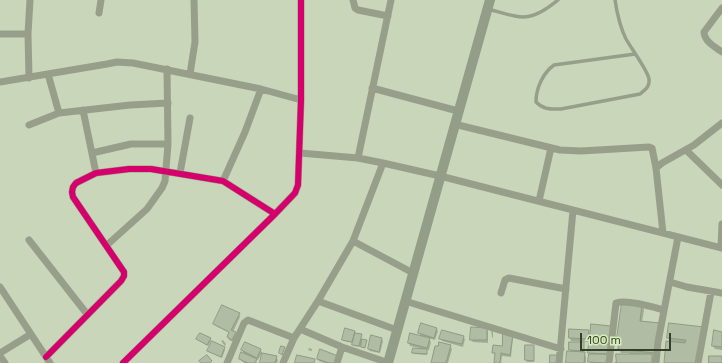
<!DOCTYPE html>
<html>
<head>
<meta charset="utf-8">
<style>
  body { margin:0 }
  #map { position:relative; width:722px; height:363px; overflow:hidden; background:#c9d6b9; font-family:"Space Grotesk",sans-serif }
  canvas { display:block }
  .scale { position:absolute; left:580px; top:333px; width:91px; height:18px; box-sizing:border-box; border:2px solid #353e29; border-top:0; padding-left:5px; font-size:12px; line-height:14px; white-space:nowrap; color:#353e29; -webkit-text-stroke:3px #d7efb9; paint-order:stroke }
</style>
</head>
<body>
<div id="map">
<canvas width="722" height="363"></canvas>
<div class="scale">100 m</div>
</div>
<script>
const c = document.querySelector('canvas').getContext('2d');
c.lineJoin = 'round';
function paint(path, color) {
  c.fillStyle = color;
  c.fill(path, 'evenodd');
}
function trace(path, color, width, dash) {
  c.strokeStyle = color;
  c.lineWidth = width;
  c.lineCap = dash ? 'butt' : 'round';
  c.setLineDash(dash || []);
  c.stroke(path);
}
const shadow = new Path2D(`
  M642,306L644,310L642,322L656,356H652L654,359V363H617L629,355V353H621L619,349L620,341L618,338Z
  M239,314L240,317L233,332L237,336L234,342L229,340L228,337L230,333L216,326L214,324Z
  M610,327L608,363H590V355L589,352L592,344L589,339V342L571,341L570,338V330L588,331L591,336Z
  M436,328L438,331L435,340L428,338L431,342L429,350H427V355L414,354L413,353L420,348L410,346L409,343L411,335L422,337L419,333Z
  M703,328L665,363L671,342L668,338Z
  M486,329L488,331V343L473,342L471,340Z
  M491,330H493V338L492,337Z
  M354,331L355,334L361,335V340L366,341L365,348H362L360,345V347L354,346L353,343L344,341L343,340Z
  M722,333V350L715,349L713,346Z
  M504,334L513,338L511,357L502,356L501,363H495L496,355L493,352L502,347Z
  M372,337L382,339L383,341L380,353L370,351L369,349Z
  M463,337L465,339L463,347L442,341L441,339Z
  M197,339H210L211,341L208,346Z
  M223,340L226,344L225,346L221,341Z
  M570,343H584V352H583L586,357V363H567L572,353L570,350Z
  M450,346L452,349L448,363H432Z
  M526,346H534V362H527L526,360Z
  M224,348L225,350L222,358L208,351Z
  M309,348L312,349V351L308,350Z
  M242,350H260L262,352L258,360L255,358L257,363H244L240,359L245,355Z
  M276,357L278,360L277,363H261Z
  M318,359L338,363H324L319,361Z`);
const building = new Path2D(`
  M622,303L642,305L640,321L660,323L655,353L618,349L619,339L617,338Z
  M222,305L240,313L231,330L236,332L232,340L227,337L229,332L213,324Z
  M421,323L437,328L434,338L418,333Z
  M669,323L704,327L699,363H664L666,341L685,343L686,340L667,338Z
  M591,324L611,326L610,343L590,342Z
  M471,327L487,328V340H470Z
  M345,328L355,331L352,342L342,340Z
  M569,329L589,330L588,339L569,338Z
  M442,330L464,336L462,344L439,339Z
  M714,330L722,332V347L712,346Z
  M200,333L211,338L207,345L196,339Z
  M355,333L362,334L359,346L352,345Z
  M410,333L430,338L427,348L408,343Z
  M503,333L513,334L510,355L501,353L500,363H494L495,353H492L493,345L502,346Z
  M371,335L382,338L379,352L368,349Z
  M362,339L367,340L365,348L361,347Z
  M212,341L225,347L221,357L207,351Z
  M245,342L261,349L257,358L241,350Z
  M439,342L451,345L446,363H431L435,346H438Z
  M569,342H584V351L569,350Z
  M589,343L609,344L608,354L588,353Z
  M525,345H534V361L525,360Z
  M281,346L285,347L282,355L279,353Z
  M413,348L427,349V354L412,353Z
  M320,349L338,356L336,363H329L317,359Z
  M567,351L585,352L584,363H566Z
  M241,352L257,359L255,363H248L239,359Z
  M262,353L277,356L275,363H260Z
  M589,354H608L607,363L588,362Z
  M616,354H652V363H614H616Z
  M207,355L212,361L210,363H201L199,361Z
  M297,355L315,359L314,363H295Z
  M550,355H557V363H550Z
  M709,356H722V363H709Z`);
const service = new Path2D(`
  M615,0C617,13 620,27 626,39C631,48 648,71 649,79C650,87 645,90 640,94L561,109C550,109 544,110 536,102C536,88 543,73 554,65L635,54
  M488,9C522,18 529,24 558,0`);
const minor = new Path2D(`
  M353,0L355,8L358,10L388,16
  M722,8L704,32C704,41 715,47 722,52
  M99,13L101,0
  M0,34H28
  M48,74L59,113
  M190,74L195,42L194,0
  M29,78L28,34L30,0
  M0,82L107,64L117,62L133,63L261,89L301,100
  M372,88L458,111
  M83,110L96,173
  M454,124L560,150L581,151L649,147L652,148L656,168L663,233
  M29,125L59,113L130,105L168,103
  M686,150L722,185
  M92,153L131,144H168
  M300,153L358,158L383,163L440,176L722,248
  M358,158L391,0
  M656,168L662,163L694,145L722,123
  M180,173L190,118
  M223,181L245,132L261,89
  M539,201L551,148
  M29,240L87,314
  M353,241L413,273
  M107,245L147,209L162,188L165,181L168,144L167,69
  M721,247L722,224
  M670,282L687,287L722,293
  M0,287L50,363
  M501,293L505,280L509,278L566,289
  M318,301L397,330
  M405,301L561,349
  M300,329L342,347L389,363
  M0,353L31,334
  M0,356L5,363
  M46,357L121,281L124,276V272L73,197L72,192L73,187L76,183L96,173L129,169H151L223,181L275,214
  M123,363L275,214L295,193L298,185L301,100V0
  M227,363L244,323L248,320L294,338
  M283,363L294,338L318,301L353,241L383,163
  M337,363L342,347
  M559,363L573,210
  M609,363L616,303C627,299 653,307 664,310
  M656,363L658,342L678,237
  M698,363L711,292`);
const secondary = new Path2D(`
  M388,363L490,0`);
const cycleway = new Path2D(`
  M46,357L121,281L124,276V272L73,197L72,192L73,187L76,183L96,173L129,169H151L223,181L275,214
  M123,363L275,214L295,193L298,185L301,100V0`);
paint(shadow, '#0003');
paint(building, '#b1bca5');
trace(building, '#909a83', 1);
trace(service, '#979f8b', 3.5);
trace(minor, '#979f8b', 7);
trace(secondary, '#939d87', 10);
trace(cycleway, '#d6006c', 6);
</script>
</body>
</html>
